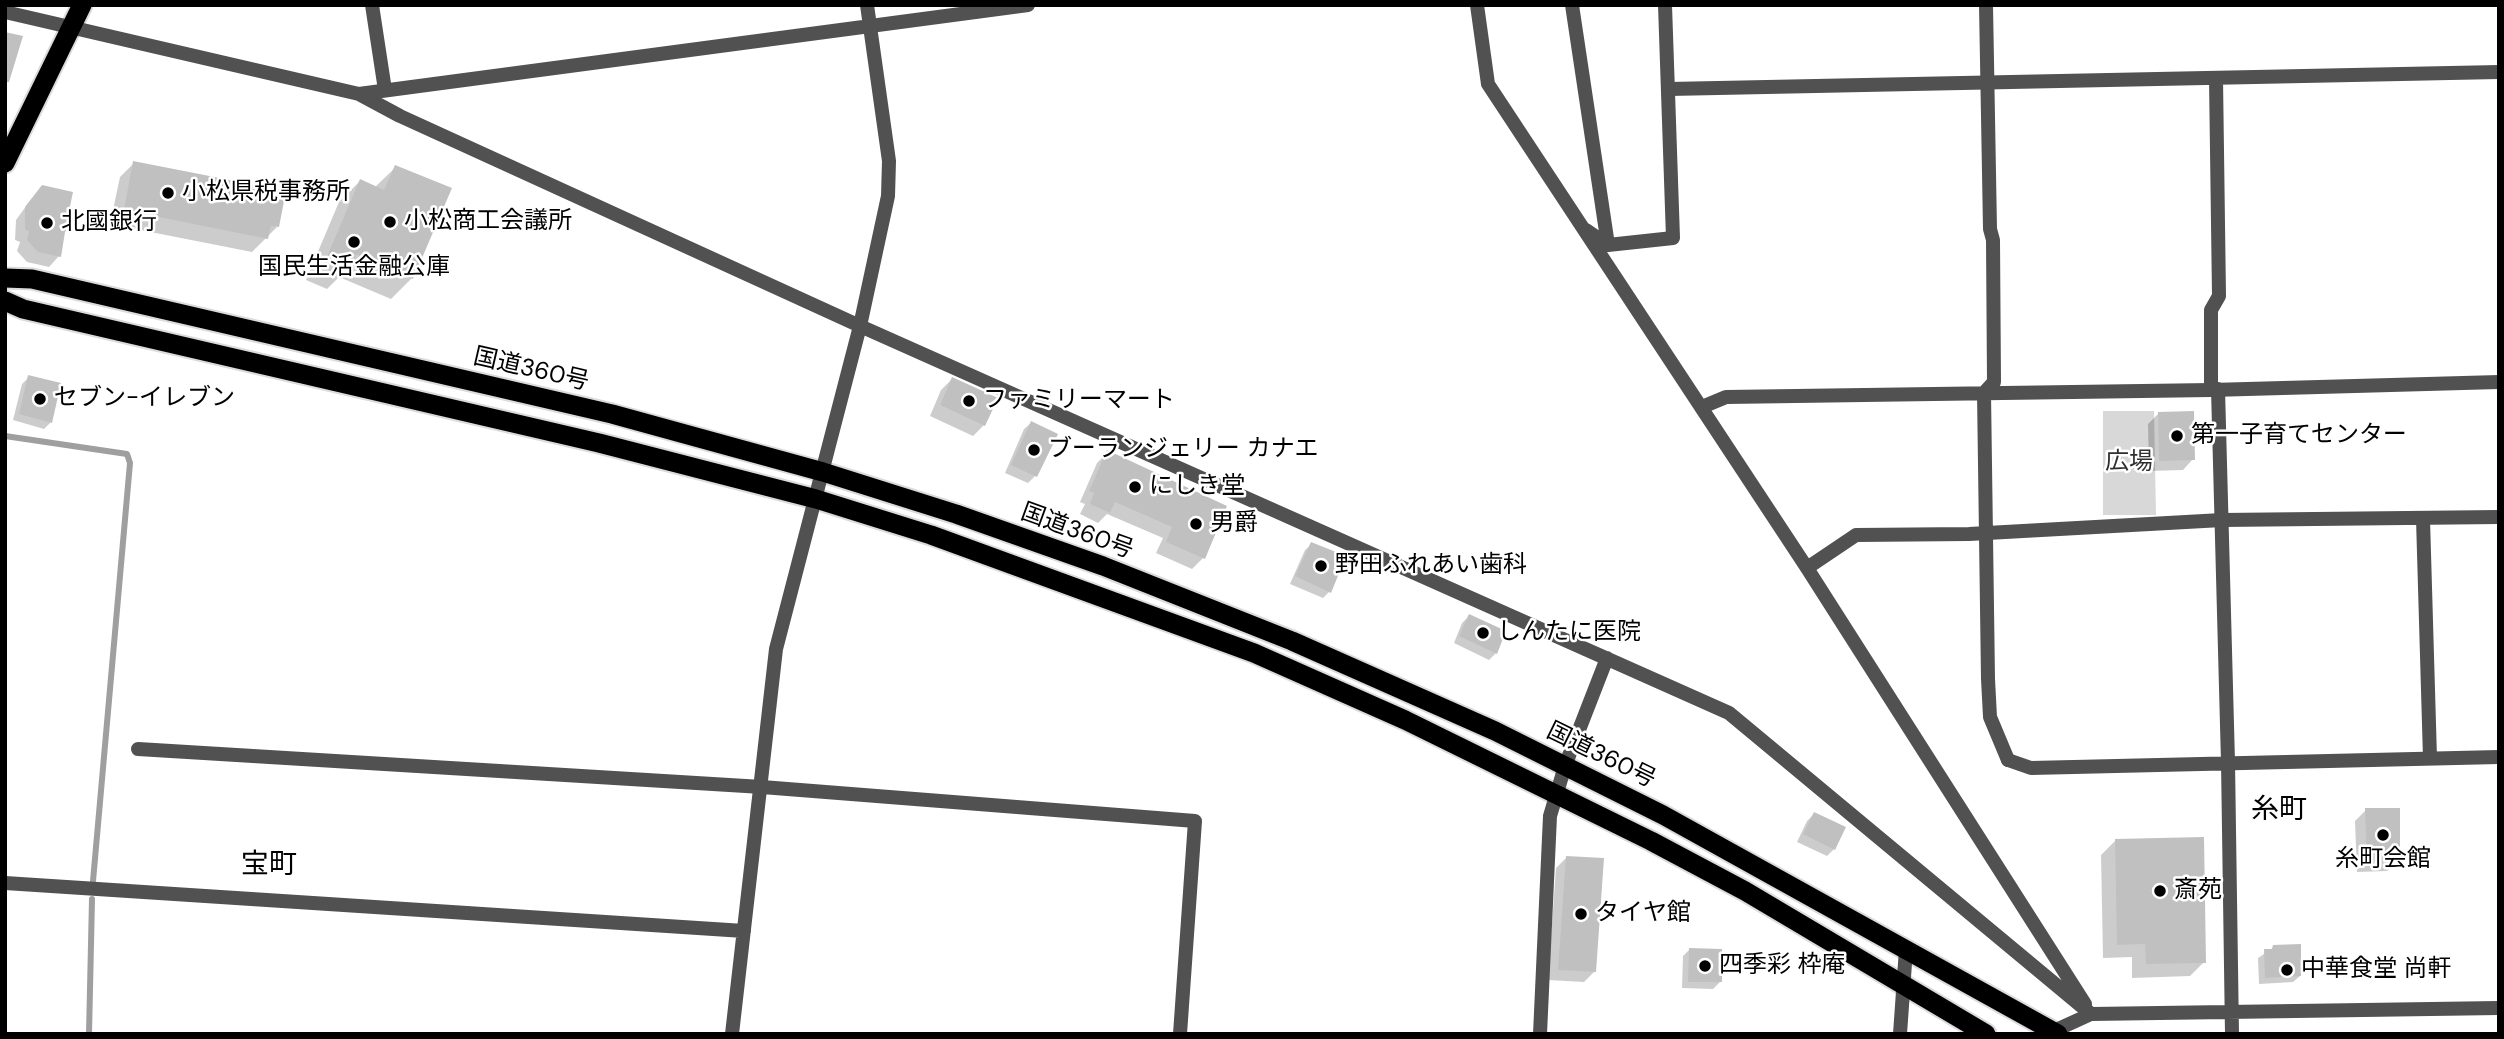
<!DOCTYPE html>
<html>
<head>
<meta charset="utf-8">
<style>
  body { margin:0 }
  #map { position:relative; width:2504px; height:1039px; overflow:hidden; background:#fff; font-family:"DM Sans",sans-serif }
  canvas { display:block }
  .frame { position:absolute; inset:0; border:7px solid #000; pointer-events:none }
</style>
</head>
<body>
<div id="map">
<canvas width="2504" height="1039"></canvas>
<div class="frame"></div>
</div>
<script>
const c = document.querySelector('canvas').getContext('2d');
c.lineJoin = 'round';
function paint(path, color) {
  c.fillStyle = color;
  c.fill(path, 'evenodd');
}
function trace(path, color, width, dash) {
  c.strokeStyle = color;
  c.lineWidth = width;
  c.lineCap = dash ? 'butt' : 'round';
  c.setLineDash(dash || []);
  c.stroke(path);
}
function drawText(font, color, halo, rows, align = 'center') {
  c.font = font + ' "DM Sans","Noto Sans JP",sans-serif';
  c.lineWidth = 5;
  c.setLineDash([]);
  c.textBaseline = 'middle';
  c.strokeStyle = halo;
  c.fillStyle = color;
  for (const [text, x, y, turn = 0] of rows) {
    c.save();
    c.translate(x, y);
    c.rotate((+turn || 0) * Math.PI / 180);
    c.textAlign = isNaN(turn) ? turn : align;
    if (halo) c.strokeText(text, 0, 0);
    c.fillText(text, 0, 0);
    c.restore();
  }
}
const green = new Path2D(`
  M2103,411H2154L2156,515H2103Z`);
const shadow = new Path2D(`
  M134,163L277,227L252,252L110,224L120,177Z
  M396,167L412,278L391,299L339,277L327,289L306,280L339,202L360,181L375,187Z
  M32,198L63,231L59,256L49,267L27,262L17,251L20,242L15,240L16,220Z
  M29,377L51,422L44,429L13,420L22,384Z
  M952,379L984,425L973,436L930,416L941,390Z
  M2159,413L2193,459L2183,470L2149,471L2148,424Z
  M1031,423L1056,435L1035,476L1028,483L1005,473L1024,429Z
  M1108,452L1203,558L1192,569L1156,553L1163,538L1107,514L1098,523L1080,514L1085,504L1080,502L1097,463Z
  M1312,544L1329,592L1323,598L1290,584L1305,550Z
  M1469,616L1496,653L1489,660L1454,643L1462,623Z
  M2366,810L2398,861L2387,871L2357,872L2355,821Z
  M1814,814L1834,849L1827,856L1797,842L1807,821Z
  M2115,841L2204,962L2190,976L2132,978V957L2103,958L2101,855Z
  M1567,857L1595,971L1584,982L1548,980L1556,868Z
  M2274,947L2300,976L2293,982L2259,984L2258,958Z
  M1690,949L1720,982L1713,989L1682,988L1683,956Z`);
const stream = new Path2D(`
  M5,436L127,454L130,463L93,881
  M89,1034L92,899`);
const building = new Path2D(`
  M5,32L23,36L9,82H5Z
  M133,161L286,191L279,227L271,226L268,239L124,210Z
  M395,165L452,188L413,279L356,254L350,269L326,259L360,179L384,190Z
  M42,185L73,192L68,216L70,225L65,232L61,257L38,252L27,240L29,231L25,230V207Z
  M28,375L61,383L52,423L19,414Z
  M952,377L998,398L985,426L940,405Z
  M2194,411L2195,460L2159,461L2158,412Z
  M1031,421L1058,434L1037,477L1011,465Z
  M1107,450L1227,506L1205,559L1166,542L1172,527L1115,502L1110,513L1090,504L1094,493L1089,491Z
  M1311,542L1346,556L1331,593L1295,576Z
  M1469,614L1506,631L1497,654L1459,636Z
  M2365,808H2400V861L2367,862Z
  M1814,812L1846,827L1835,850L1803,834Z
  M2204,837L2206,963L2146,964L2145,944L2117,945L2115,839Z
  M1566,856L1604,858L1596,972L1558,970Z
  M2301,944V976L2265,978L2264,949H2272L2273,945Z
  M1689,948L1722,949V982H1688Z`);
const minor = new Path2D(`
  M372,5L385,90
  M1477,5L1488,84L1807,568L2085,1004
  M1572,5L1608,245
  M1986,5L1990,229L1993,240L1994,382L1984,393L1988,679L1990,717L2008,760
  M5,12L359,94L400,116L860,326L1729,713L2091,1014
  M359,94L1028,5
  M1586,230L1608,245L1673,238L1665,5
  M1702,407L1726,397L2211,390L2499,382
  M2423,519L2430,758
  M1807,568L1856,535L1969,534L2222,520L2499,517
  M138,749L762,787L1195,821L1180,1034
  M5,883L744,931
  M732,1034L776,649L860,326L888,196L889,161L867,5
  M1540,1034L1550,816L1565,766L1607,658
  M1900,1034L1906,949`);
const tertiary = new Path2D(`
  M1669,89L2499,72
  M2218,389L2228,762L2232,1034
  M2211,390V310L2219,296L2216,78
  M2008,760L2031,768L2499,757
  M2047,1034L2091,1014L2499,1008`);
const trunk = new Path2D(`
  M5,163L82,5
  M5,278L32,279L612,414L823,472L956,514L1103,566L1292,641L1495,731L1663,815L2058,1034
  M5,301L23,309L599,443L816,499L931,535L1254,653L1405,720L1651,841L1745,891L1986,1034`);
const markers = [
  [168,193,7,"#000"],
  [390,222,7,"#000"],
  [47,223,7,"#000"],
  [354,242,7,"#000"],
  [40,399,7,"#000"],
  [969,401,7,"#000"],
  [2177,436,7,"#000"],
  [1034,450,7,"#000"],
  [1135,487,7,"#000"],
  [1196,524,7,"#000"],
  [1321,566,7,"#000"],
  [1483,633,7,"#000"],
  [2383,835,7,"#000"],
  [2160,891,7,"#000"],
  [1581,914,7,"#000"],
  [1705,966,7,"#000"],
  [2287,970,7,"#000"]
];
const poiNames = [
  ["小松県税事務所",182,193],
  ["小松商工会議所",404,222],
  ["北國銀行",61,223],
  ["国民生活金融公庫",354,268,"center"],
  ["セブン-イレブン",54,399],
  ["ファミリーマート",983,401],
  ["第一子育てセンター",2191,436],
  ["ブーランジェリー カナエ",1048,450],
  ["にしき堂",1149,487],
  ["男爵",1210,524],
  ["野田ふれあい歯科",1335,566],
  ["しんたに医院",1497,633],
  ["糸町会館",2383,860,"center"],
  ["斎苑",2174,891],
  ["タイヤ館",1595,914],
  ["四季彩 枠庵",1719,966],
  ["中華食堂 尚軒",2301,970]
];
const streetNames = [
  ["国道360号",531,370,13],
  ["国道360号",1077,532,20],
  ["国道360号",1601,756,26]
];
const parkNames = [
  ["広場",2129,463]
];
const quarterNames = [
  ["糸町",2279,811],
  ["宝町",269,866]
];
paint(green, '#d8d8d8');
paint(shadow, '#0003');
trace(stream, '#9f9f9f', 6);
paint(building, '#c0c0c0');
trace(trunk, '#dbdbdb', 23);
trace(minor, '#515151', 14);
trace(tertiary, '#515151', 14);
trace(trunk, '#000', 19);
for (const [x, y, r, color] of markers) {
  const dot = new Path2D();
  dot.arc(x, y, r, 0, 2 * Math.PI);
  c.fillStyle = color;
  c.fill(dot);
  trace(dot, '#fff', 2.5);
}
drawText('24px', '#000', '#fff', poiNames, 'left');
drawText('24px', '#000', '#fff', streetNames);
drawText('24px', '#2f2f2f', '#fff', parkNames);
drawText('28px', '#000', '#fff', quarterNames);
</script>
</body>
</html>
